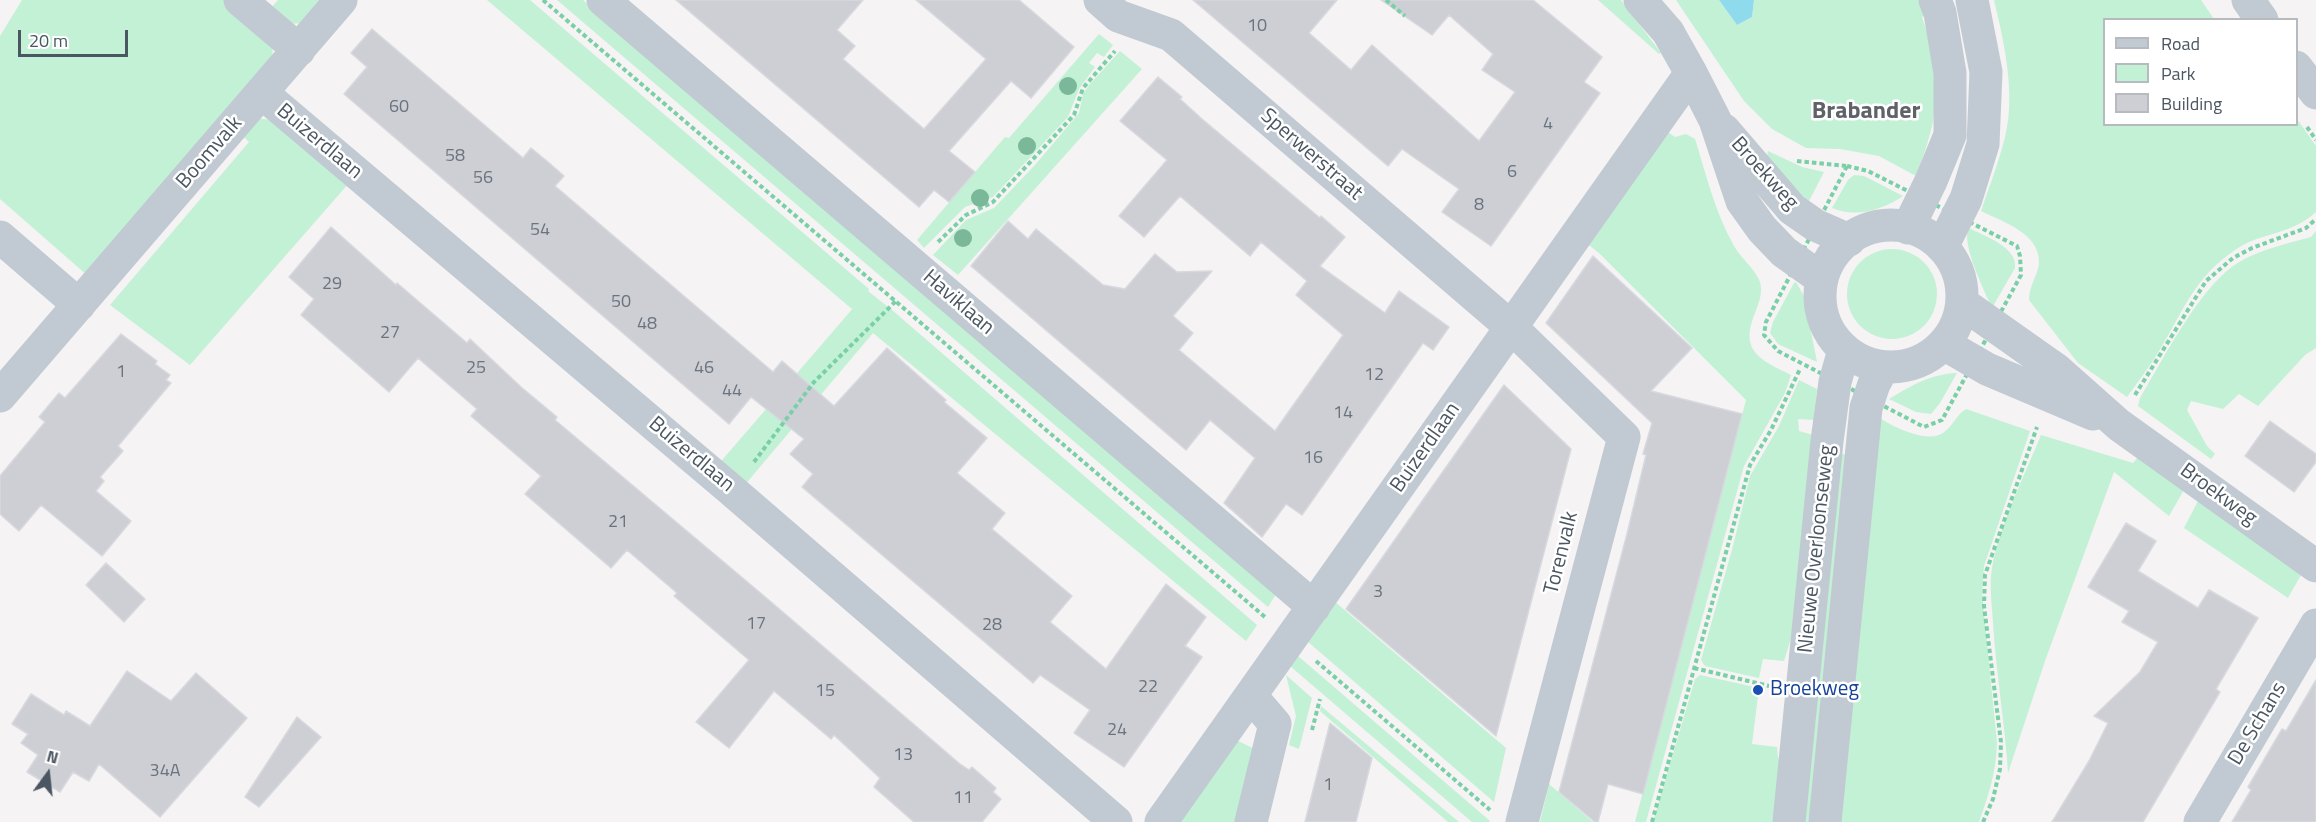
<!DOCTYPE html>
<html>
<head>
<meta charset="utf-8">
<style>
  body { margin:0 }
  #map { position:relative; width:2316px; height:822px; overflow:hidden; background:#f5f3f3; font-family:"Titillium Web",sans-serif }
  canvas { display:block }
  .legend { position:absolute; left:2103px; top:18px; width:195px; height:108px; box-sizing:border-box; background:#fff; border:2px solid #b7bbc0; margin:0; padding:8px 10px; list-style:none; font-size:18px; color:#4a5661 }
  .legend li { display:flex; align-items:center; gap:12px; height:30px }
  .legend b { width:30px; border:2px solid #b7bbc0 }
  .north { position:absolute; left:18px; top:744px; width:60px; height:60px; -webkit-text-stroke:4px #fff; paint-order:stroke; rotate:15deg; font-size:16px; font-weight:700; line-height:24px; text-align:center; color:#4a5661 }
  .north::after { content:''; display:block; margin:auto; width:21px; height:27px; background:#4a5661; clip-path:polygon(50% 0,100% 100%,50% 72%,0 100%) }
  .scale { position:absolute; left:18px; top:30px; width:110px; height:27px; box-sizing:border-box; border:3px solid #4a5661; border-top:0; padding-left:8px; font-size:18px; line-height:21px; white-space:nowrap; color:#4a5661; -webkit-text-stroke:4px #fff; paint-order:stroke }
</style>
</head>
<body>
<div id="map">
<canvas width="2316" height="822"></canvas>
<ul class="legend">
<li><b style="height:8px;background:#c1cad2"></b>Road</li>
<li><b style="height:16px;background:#c3f1d5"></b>Park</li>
<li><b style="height:16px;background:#cdcfd5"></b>Building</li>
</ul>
<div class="north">N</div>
<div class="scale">20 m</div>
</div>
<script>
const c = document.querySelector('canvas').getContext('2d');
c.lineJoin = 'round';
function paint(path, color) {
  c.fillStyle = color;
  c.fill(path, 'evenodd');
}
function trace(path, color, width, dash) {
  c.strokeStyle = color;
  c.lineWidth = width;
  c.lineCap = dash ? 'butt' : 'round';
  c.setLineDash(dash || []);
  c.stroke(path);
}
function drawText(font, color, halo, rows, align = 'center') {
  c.font = font + ' "Titillium Web",sans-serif';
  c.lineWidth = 5;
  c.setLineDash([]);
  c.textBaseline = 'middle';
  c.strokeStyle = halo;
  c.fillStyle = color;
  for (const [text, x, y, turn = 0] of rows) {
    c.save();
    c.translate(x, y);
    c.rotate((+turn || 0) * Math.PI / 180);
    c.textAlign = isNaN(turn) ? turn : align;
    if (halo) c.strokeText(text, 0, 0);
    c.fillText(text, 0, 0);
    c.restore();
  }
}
const green = new Path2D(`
  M22,0H224L273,43L272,59L88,276L0,199V36Z
  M278,0H324L304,23L288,24L270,9Z
  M487,0H530L869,289L868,291L892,310L1257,625L1246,641L873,333L743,487L717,466L854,307L852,309Z
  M557,0H583L1276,594L1268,607Z
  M1598,0H1621L1661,53L1659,54Z
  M1676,0H1719L1737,25L1752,17L1754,0H1923L1928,14L1922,17C1944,81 1940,113 1916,176L1879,156L1840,149L1806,148L1772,129L1744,101Z
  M1994,0H2201L2214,19L2104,20V124H2296L2297,119L2316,146V212C2291,235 2263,232 2238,248C2193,277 2183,313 2156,356C2147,370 2137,383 2127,397L2078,363L2029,300C2029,286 2038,275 2039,263C2040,233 2003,222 1981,211C1989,187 1999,162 2005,137C2016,94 2004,42 1994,0Z
  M1099,34L1113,45L1104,57L1097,53L1089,63L1095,67L1079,89L1068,117L993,197L965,207L924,248L917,240L1005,137L1009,138Z
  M1120,51L1142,69L958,275L933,255L966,220L994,208L1035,165L1079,113L1083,94L1089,85Z
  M253,118L274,120L349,183L190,365L110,305L249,142L240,133Z
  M1668,132L1675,137L1686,134L1695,139C1706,174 1715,212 1733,244C1739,257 1755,268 1760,282C1766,303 1744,322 1751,345C1756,360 1778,368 1791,375L1785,393L1744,466L1646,822H1635L1746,400L1600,254L1589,245Z
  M1768,151L1802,167L1824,172L1808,203L1796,196L1767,156Z
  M1854,175L1864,176L1903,196C1882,210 1857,218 1832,208L1848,180Z
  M1969,228C1984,236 2018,247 2015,268L1992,308C1985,292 1960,242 1969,228Z
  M2316,231V348L2305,355L2258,406L2239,394L2223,409L2191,401L2187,410L2207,446L2215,454L2211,459L2138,406L2140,398C2164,359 2201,283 2241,261C2262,249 2286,244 2311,237Z
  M1847 294a45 45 0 1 1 90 0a45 45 0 1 1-90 0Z
  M1796,282L1804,296L1817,362L1778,344L1770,333L1773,322L1794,283Z
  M1957,373L1940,403L1931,414L1916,412L1889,399C1911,386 1930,374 1957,373Z
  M1799,380L1817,389L1814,420L1798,419L1799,431L1813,435L1804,596L1784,661L1763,659L1759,678L1705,666L1701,660L1733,546L1750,476L1779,426Z
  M1966,409L2030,431L1984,566L1982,594L1997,743C1996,773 1989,794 1979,822H1835L1876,416C1892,426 1926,444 1943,433C1953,426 1956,415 1966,409Z
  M2041,435L2133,463L2138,457L2185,488L2169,516L2114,472L2045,661L2008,773C2005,723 1996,673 1993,623C1992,605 1989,586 1992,568C2000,524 2024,477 2041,435Z
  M1834,453L1849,455L1815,822H1801L1815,726Z
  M2199,499L2301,575L2288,598L2184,528Z
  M1334,601L1506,748L1494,802L1307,641Z
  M1298,656L1490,821L1489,822H1472L1290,666Z
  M1286,675L1312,698L1299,749L1289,745L1296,716Z
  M1700,675L1759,688L1752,744L1777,747L1778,757L1787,782L1781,822H1653L1695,679Z
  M1321,706L1459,822H1448L1320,711Z
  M1236,740L1259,751L1241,822H1179Z
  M1549,784L1593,822H1540Z`);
const water = new Path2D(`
  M1719,0H1754L1752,17L1737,25Z`);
const building = new Path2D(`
  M676,0H863L837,30L855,46L843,59L924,129L986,59L916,0H1019L1074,47L1031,98L1011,81L949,151L975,172L949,202L934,190L919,207Z
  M1193,0H1337L1309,33L1351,70L1372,45L1479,141L1515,92L1482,70L1493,54L1449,15L1432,35L1381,0H1533L1602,57L1584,82L1600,93L1491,246L1442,212L1459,189L1402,149L1388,166Z
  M372,29L523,158L531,148L548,162L564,176L555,186L773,372L782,361L834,406L887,348L946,400L944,402L987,438L957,473L1005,513L992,529L1072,596L1050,622L1106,669L1166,584L1206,617L1185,646L1202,657L1124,767L1074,733L1090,710L1040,675L1033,683L802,487L813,474L790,454L804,439L751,397L729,424L344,94L367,67L351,53Z
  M1158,77L1182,97L1180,99L1202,119L1320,218L1321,216L1345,237L1320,266L1385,313L1399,291L1449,327L1433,350L1423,343L1302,515L1286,504L1262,537L1224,503L1255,458L1210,420L1186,450L971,266L1008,221L1028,239L1036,229L1103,285L1125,289L1155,254L1177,272L1212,271L1173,316L1193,333L1179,350L1275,431L1343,335L1296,295L1307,281L1261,242L1250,256L1180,196L1144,237L1119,216L1167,160L1120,121Z
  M331,227L396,285L397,283L467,343L470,339L521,387L557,417L555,420L770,601L960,764L969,770L972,767L996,788L993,792L1001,799L982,822H914L874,787L880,778L834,735L831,739L774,691L729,748L696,722L749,660L674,596L677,593L627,550L611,568L525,494L541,476L471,416L477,409L418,358L389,392L301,315L314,299L289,277Z
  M1593,256L1692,348L1651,391L1742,414L1643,794L1608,784L1598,822H1595L1559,792L1627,534L1646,455L1643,454L1652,423L1546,323Z
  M121,334L157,361L155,364L170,375L166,380L171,383L118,446L123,451L100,477L104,481L96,491L131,521L102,556L41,505L19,531L0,514V476L45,422L39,417L59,393L65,398Z
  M1504,385L1571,449L1496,736L1346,609Z
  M2270,421L2316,454V462L2294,492L2245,456Z
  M2126,523L2156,541L2138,571L2198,608L2209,590L2258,618L2216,689L2220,692L2143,822H2052L2089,761L2108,723L2094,716L2140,672L2158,642L2122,622L2129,611L2088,587Z
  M106,563L145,599L124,622L86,585Z
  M127,671L171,701L196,673L247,718L160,817L99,764L89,781L73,772L60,792L27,772L38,755L21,743L28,734L12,724L31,694L64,715L66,711L90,726Z
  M2316,680V822H2232L2251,790L2248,787L2282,729L2286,731Z
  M297,717L321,737L259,807L245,797Z
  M1330,723L1372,758L1356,822H1305Z`);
const path = new Path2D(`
  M543,0L1265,617
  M1386,0L1405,16
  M2307,127L2316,140
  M1797,161L1846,166
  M1847,166L1868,171L2017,246L2020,256L2021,275L1942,420L1924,427L1778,351L1764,335L1766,322Z
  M938,242L966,215L993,202L1074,115L1083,88L1115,51
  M2135,395L2206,281L2233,258L2252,248L2306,228L2316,219
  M754,462L814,382L896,301
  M1316,661L1490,810
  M1694,668L1769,686
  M1312,730L1320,699
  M1652,822L1750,465L1771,430L1800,369
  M1983,822L1993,799L2000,769L2001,742L1984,606L1985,575L2037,427`);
const minor = new Path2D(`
  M240,0L299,50
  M603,0L1314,607
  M1100,0L1118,16L1171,35L1511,327L1624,437L1522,822
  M1640,0L1668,32L1691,73L1715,120L1742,201L1762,229L1784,252L1822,279
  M2248,0L2262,20
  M2296,67L2316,93
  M262,93L729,488L1116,822
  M1724,130L1792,209L1815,225L1849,240
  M1820 296a71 71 0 1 1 142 0a71 71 0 1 1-142 0Z
  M1908,228L1931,181L1950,135V73L1940,13L1935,0
  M0,237L79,305
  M1942,247L1966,199L1983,144L1986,72L1972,0
  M1962,303L2057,370L2119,425L2316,566
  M1944,344L1987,369L2093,414
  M0,396L341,0
  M1251,696L1275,724L1251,822
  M1161,822L1691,73
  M1789,822L1827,441L1835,382L1844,350
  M1825,822L1866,408L1874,384L1883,367
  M2200,822L2316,625`);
const trees = [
  [1068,86],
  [1027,146],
  [980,198],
  [963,238]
];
const markers = [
  [1758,690,6,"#1a4fb4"]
];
const numberNames = [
  ["10",1257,27],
  ["60",399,108],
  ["4",1548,125],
  ["58",455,157],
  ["6",1512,173],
  ["56",483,179],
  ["8",1479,206],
  ["54",540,231],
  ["29",332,285],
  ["50",621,303],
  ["48",647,325],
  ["27",390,334],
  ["25",476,369],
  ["46",704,369],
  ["1",121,373],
  ["12",1374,376],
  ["44",732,392],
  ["14",1343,414],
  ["16",1313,459],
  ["21",618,523],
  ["3",1378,593],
  ["17",756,625],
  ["28",992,626],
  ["22",1148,688],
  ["15",825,692],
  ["24",1117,731],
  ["13",903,756],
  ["34A",165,772],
  ["1",1328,786],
  ["11",963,799]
];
const streetNames = [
  ["Buizerdlaan",319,142,40],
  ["Boomvalk",210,153,-49],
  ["Sperwerstraat",1311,155,41],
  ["Broekweg",1764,174,48],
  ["Haviklaan",958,303,41],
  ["Buizerdlaan",1426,448,-55],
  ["Buizerdlaan",691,455,40],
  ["Broekweg",2218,495,36],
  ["Nieuwe Overloonseweg",1817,549,-84],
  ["Torenvalk",1562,553,-76],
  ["De Schans",2258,724,-59]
];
const transitNames = [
  ["Broekweg",1770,690]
];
const quarterNames = [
  ["Brabander",1866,112]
];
paint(green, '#c3f1d5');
paint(water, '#90daee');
paint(building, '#cdcfd5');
trace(building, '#d7d9de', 1.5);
trace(path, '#7ad0a6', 4, [4.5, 3]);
trace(minor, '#c1cad2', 33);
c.fillStyle = '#7bb799';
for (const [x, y] of trees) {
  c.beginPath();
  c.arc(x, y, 9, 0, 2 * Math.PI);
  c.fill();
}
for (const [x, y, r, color] of markers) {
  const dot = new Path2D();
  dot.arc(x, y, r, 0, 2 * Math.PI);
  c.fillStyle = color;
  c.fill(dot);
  trace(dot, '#fff', 2);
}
drawText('18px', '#6b747e', null, numberNames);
drawText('21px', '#4a5661', '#fff', streetNames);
drawText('21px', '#164399', '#fff', transitNames, 'left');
drawText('bold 24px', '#5f6368', '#fff', quarterNames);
</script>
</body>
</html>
